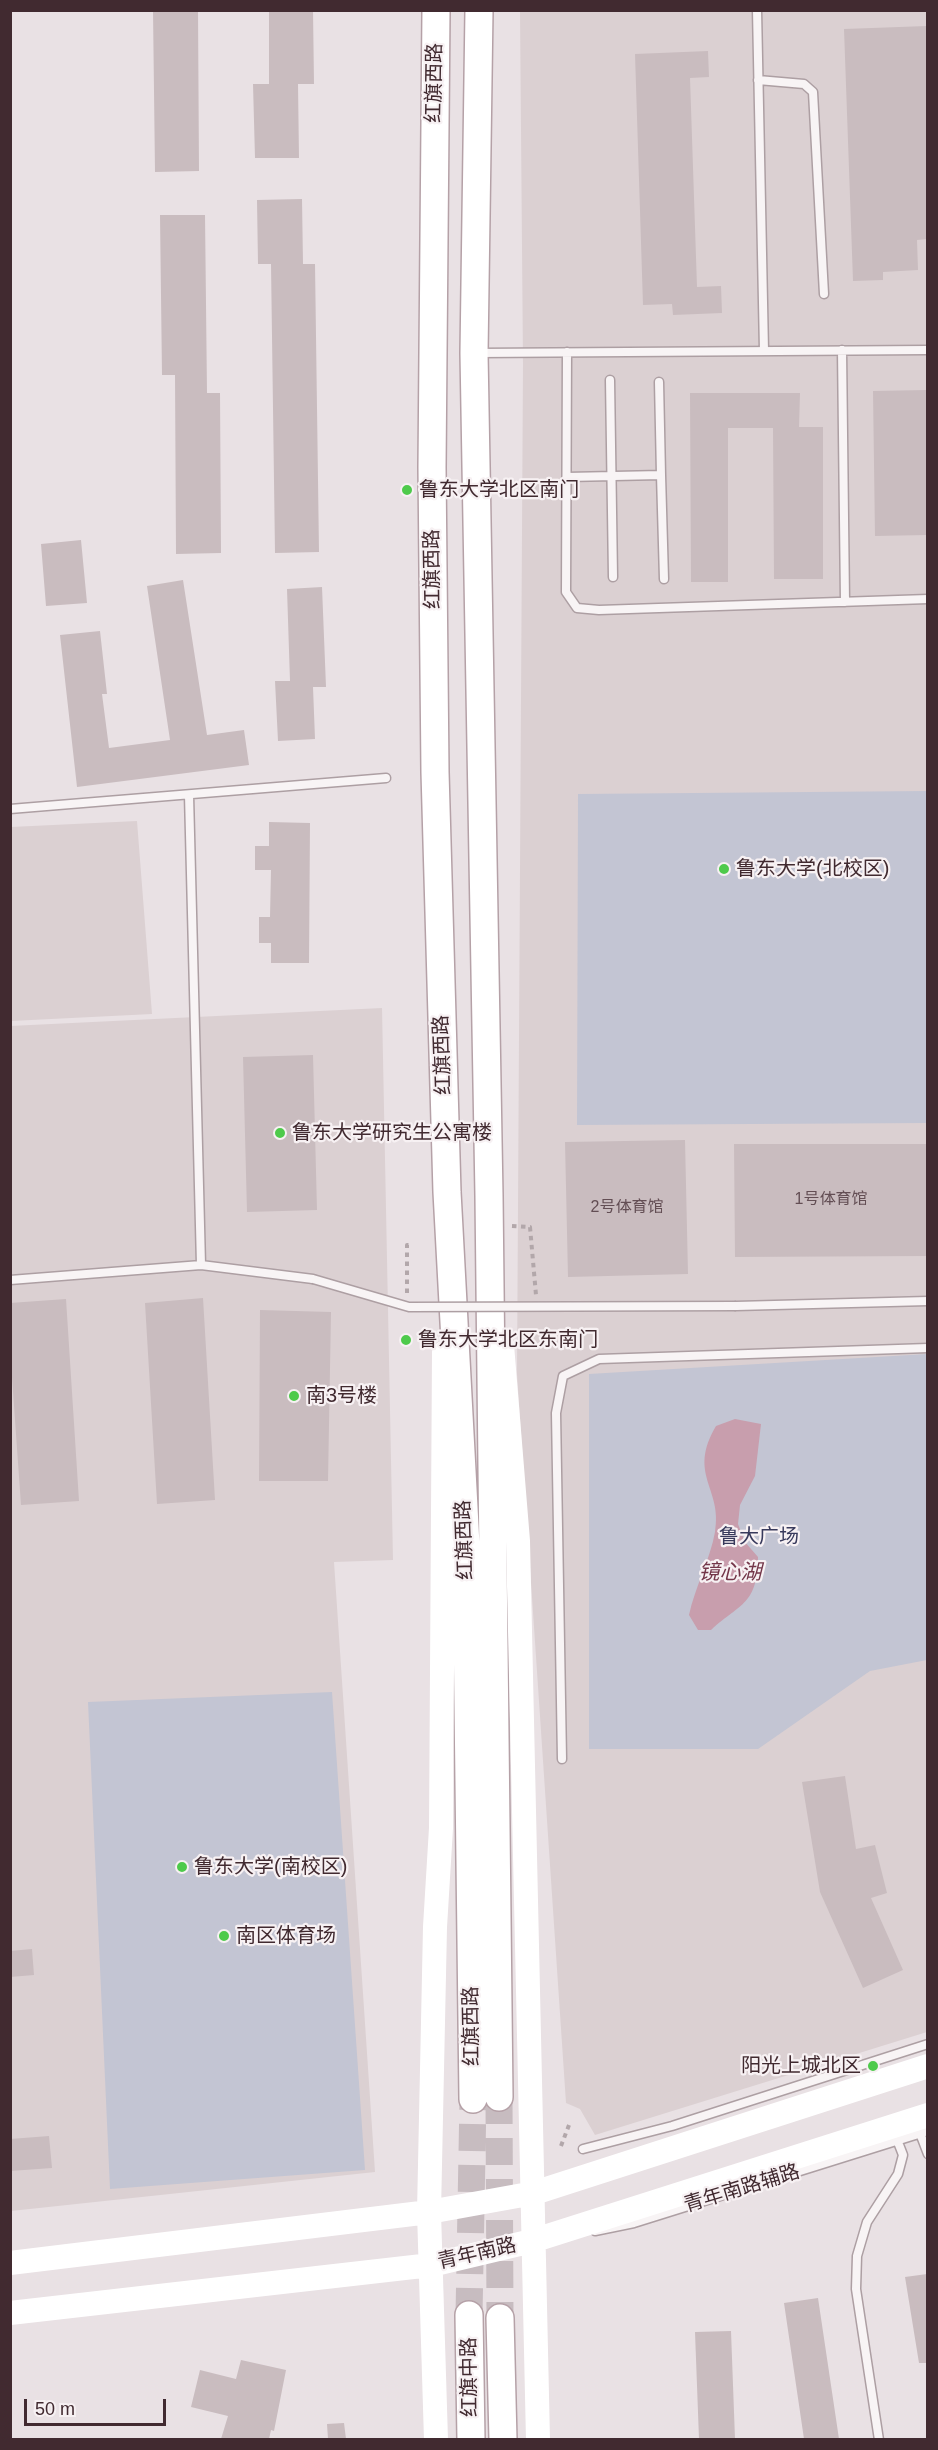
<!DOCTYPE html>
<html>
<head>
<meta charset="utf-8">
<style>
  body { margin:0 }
  #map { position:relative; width:938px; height:2450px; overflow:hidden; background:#e9e1e4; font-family:Helvetica,sans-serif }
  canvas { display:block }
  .frame { position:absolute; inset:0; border:12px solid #412a30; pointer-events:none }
  .scale { position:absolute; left:24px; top:2399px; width:142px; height:27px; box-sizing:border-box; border:3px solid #412a30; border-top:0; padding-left:8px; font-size:18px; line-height:21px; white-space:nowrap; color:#412a30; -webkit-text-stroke:4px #f7f1f3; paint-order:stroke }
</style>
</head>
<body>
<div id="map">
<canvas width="938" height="2450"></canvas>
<div class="frame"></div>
<div class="scale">50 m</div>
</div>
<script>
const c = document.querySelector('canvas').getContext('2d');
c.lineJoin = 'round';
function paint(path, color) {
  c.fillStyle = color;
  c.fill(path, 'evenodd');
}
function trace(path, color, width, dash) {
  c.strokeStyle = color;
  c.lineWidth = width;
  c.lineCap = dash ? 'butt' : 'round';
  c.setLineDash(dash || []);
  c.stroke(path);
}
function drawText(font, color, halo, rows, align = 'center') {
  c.font = font + ' Helvetica,"Noto Sans SC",sans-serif';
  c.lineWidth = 4.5;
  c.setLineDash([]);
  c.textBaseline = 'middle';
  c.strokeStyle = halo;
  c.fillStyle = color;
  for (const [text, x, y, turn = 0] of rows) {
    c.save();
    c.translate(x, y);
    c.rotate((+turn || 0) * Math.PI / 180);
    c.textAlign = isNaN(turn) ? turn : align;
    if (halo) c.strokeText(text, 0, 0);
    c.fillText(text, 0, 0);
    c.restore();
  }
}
const built = new Path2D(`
  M520,11H927V2032L595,2135L580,2109L566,2103L517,1374L523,364Z
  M137,821L152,1014L11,1021V827Z
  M382,1008L393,1560L334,1562L375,2172L11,2211L10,1026Z`);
const green = new Path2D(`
  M927,791V1123L577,1125L578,794Z
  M927,1354V1660L870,1671L758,1749H589V1374Z
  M332,1692L365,2170L110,2189L88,1702Z`);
const water = new Path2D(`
  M735,1419L761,1424L755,1476L740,1505L738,1524L745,1542L758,1557C757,1605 742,1602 711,1630H698L689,1615C695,1587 710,1560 715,1532C723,1488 687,1475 716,1426Z`);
const building = new Path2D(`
  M153,10H198L199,171L155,172Z
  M269,10H313L314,84H298L299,158H255L253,84H269Z
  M927,26V239L917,240L918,270L883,272V280L853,281L844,29Z
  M708,51L709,77L690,78L697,287L721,286L722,313L673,315L672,304L643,305L635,54Z
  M302,199L303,264H315L319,552L275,553L271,264H258L257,200Z
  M160,215H205L207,393H220L221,553L176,554L175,375H162Z
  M927,390V535L875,536L873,391Z
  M690,393H800L799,427H823V579H774L773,428H728V582H691Z
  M81,540L87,603L46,606L41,544Z
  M183,580L207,735L244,730L249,765L77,787L60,635L100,631L107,694H102L109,748L170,740L147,586Z
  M322,587L326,687H313L315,739L278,741L275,681H290L287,589Z
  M269,822L310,823L309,963H271V943H259V917H270L271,870H255V846H269Z
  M313,1055L317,1210L247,1212L243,1057Z
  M685,1140L688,1274L568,1277L565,1142Z
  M734,1144H927V1256L735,1257Z
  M203,1298L215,1500L157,1504L145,1303Z
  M66,1299L79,1501L21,1505L10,1349V1303Z
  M260,1310L331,1312L328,1481H259Z
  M845,1776L856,1849L875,1845L887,1893L871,1898L903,1970L863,1988L820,1892L802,1782Z
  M32,1949L34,1975L10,1977V1951Z
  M49,2136L52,2168L10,2171V2139Z
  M927,2274V2363H919L905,2277Z
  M818,2298L839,2439H804L784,2303Z
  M731,2331L735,2439H699L695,2332Z
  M241,2360L286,2370L274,2431L271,2430L269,2439H221L228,2416L191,2407L200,2370L236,2379Z
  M344,2423L346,2439H328L327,2424Z`);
const primaryTunnel = new Path2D(`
  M499,2097L500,2318
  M469,2315L473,2099`);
const path = new Path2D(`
  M512,1226L530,1227L536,1295
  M407,1293V1245H410
  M561,2146L569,2125`);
const service = new Path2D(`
  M757,10L764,351
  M758,80L804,84L813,92L824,294
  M842,350L845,602
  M567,352L566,592L577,608L599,610L928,599
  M478,353L928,350
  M610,380L613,577
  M659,382L661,475
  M567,477L661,475L664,579
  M189,795L201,1265
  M10,809L386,778
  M10,1280L201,1265L313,1279
  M736,1306L928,1301
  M562,1759L556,1413L563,1376L599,1359L928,1348
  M918,2128L928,2154
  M583,2149L672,2126L928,2044
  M595,2231L634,2223L928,2131
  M879,2440L856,2289L857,2256L867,2222L898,2174L903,2155L896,2137`);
const secondary = new Path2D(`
  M502,1345L518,1541L538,2440
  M10,2263L429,2212L534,2193L928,2066
  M10,2313L431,2265L532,2241L928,2115
  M436,2440L429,2212L435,1927L441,1828L444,1353`);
const primary = new Path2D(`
  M436,10L432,467L435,772L447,1192L466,1545L473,2099
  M479,10L474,353L489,1196L499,2097
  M469,2315L471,2440
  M500,2318L503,2440`);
const serviceBridge = new Path2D(`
  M313,1279L409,1307L736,1306`);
const markers = [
  [407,490,6,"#4eca4b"],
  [724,869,6,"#4eca4b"],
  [280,1133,6,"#4eca4b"],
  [406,1340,6,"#4eca4b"],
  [294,1396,6,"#4eca4b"],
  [182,1867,6,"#4eca4b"],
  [224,1936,6,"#4eca4b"],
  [873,2066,6,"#4eca4b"]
];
const numberNames = [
  ["1号体育馆",831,1200],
  ["2号体育馆",627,1208]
];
const streetNames = [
  ["红旗西路",435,83,-89],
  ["红旗西路",433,569,-91],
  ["红旗西路",443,1055,-92],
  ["红旗西路",465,1540,-92],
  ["红旗西路",472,2026,-91],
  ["青年南路辅路",742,2189,-17],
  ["青年南路",477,2254,-13],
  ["红旗中路",470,2377,-91]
];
const poiNames = [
  ["鲁东大学北区南门",419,490],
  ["鲁东大学(北校区)",736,869],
  ["鲁东大学研究生公寓楼",292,1133],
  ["鲁东大学北区东南门",418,1340],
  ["南3号楼",306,1396],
  ["鲁东大学(南校区)",194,1867],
  ["南区体育场",236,1936],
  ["阳光上城北区",861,2066,"right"]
];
const parkNames = [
  ["鲁大广场",759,1537]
];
const waterNames = [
  ["镜心湖",730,1573]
];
paint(built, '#dbd0d2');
paint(green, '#c3c5d3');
paint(water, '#c89ead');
paint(building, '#c9bcbf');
trace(primaryTunnel, '#c7bcc0', 27, [27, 14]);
trace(service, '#ad9fa3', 11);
trace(primary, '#b5a1a7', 30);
trace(path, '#b2a7aa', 4, [4.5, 4.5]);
trace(service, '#f8f4f5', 8);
trace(secondary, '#fff', 24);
trace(primary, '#fff', 27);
trace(serviceBridge, '#ad9fa3', 11, []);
trace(serviceBridge, '#f8f4f5', 8);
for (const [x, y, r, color] of markers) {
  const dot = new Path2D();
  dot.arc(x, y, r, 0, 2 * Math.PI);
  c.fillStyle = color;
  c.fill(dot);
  trace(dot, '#f7f1f3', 2);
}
drawText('16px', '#634e54', null, numberNames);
drawText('20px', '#412a30', '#f7f1f3', streetNames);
drawText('20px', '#412a30', '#f7f1f3', poiNames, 'left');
drawText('20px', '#383a5c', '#f7f1f3', parkNames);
drawText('italic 21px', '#733649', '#f7f1f3', waterNames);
</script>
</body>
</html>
